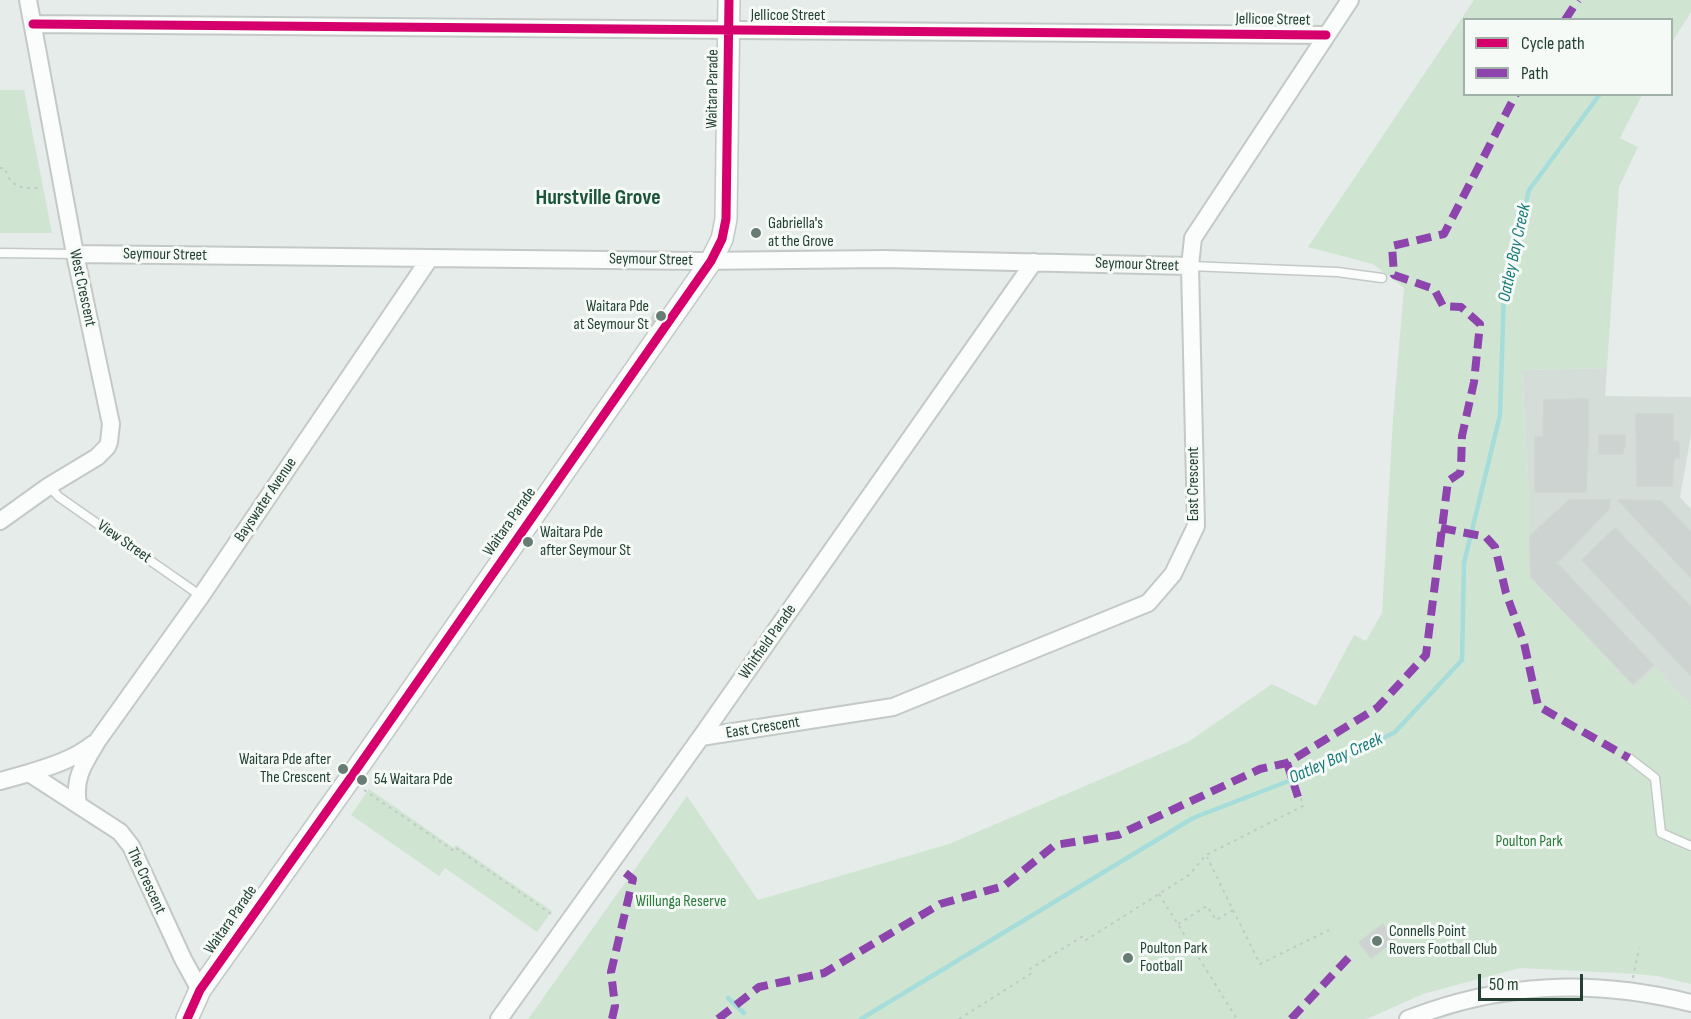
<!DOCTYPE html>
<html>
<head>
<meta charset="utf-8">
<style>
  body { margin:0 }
  #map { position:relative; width:1691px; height:1019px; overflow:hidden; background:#e6ece9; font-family:"Sofia Sans Condensed",sans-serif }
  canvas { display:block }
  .legend { position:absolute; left:1463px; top:18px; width:210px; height:78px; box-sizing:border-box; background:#f5faf7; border:2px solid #a1b0a9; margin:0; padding:8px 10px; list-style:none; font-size:18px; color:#224133 }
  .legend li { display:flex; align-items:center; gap:12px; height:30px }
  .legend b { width:30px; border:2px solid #a1b0a9 }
  .scale { position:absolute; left:1478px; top:974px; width:105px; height:27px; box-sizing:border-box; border:3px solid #224133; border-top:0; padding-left:8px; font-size:18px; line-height:21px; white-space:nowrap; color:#224133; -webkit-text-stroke:4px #f5faf7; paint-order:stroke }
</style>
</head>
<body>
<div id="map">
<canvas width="1691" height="1019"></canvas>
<ul class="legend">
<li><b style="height:8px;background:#d6006c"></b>Cycle path</li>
<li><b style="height:8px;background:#8e44ad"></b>Path</li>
</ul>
<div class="scale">50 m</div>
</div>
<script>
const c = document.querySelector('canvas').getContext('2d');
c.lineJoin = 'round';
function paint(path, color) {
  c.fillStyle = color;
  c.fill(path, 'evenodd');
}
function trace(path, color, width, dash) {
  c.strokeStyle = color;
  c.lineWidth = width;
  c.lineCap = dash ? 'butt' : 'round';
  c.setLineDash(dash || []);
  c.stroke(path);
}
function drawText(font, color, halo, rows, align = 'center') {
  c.font = font + ' "Sofia Sans Condensed",sans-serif';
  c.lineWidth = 6;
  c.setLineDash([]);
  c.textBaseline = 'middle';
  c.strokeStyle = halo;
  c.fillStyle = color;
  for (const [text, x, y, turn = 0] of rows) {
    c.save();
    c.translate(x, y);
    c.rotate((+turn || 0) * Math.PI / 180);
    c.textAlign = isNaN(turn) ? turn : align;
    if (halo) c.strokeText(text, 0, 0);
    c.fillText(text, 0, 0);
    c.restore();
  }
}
const built = new Path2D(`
  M1607,368L1605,396L1691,397V435L1680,497L1691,509V706L1656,668L1635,689L1529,577V497L1522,370Z`);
const green = new Path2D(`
  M1474,0H1691V12L1672,42V20H1464V94L1642,95L1620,138L1638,147L1619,187L1607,368L1522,370L1529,497V577L1635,689L1656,667L1691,706V984L1657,976L1636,974L1520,968L1423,994L1367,1019H528L687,796L758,900L949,844L1188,742L1272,684L1316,706L1354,635L1366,641L1382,613L1393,418L1404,288L1373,264L1308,247Z
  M0,90H24L52,233H0Z
  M369,789L454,848L456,845L552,911L537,932L445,868L439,876L351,815Z`);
const stream = new Path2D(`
  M728,998L744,1013
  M861,1019L1193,818L1330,765L1395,732L1462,660L1464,563L1500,415L1504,291L1529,190L1600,94`);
const building = new Path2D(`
  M654,313L658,316L652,325L649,323Z
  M1588,399V437H1543L1544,400Z
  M1636,414H1673V441L1679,442V458H1674L1672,486H1637Z
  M1599,435H1625V447H1623V454H1599Z
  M1535,437H1588L1586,492H1535Z
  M1569,500H1610L1609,509L1557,563L1653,665L1633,684L1531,577L1530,536Z
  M1618,500L1661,501L1691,532V578Z
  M1615,528L1691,607V676L1582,560Z
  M1383,924L1395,940L1371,958L1359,942Z`);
const path = new Path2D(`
  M0,168H5C9,186 21,189 38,188
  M364,790L454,851L456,848L554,916
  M1159,894L1237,1019
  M1233,910L1260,964L1329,930
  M1178,924L1207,906L1216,920L1233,910L1207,857
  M1633,978L1639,948
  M959,1019L1032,973L1030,969L1083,936L1086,940L1189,875L1206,855L1303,806L1301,798L1298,797`);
const service = new Path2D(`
  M0,253L75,254
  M1190,266L1337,272L1382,278
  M49,486L59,497L201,596
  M1629,758L1655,778L1661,833L1691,846`);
const minor = new Path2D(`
  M33,24L1326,35
  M75,254L698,261L883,259L1190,266
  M0,521L49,486L97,457L107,447L109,442L111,424L75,254L28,0
  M701,737L893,707L1148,603L1173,574L1196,526L1190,266L1193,238L1350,0
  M29,773C52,766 74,759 93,744
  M0,781L29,773L120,832L131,846L183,959L200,990
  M78,804C73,777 85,762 98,740L201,596L430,258
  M499,1019L701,737L1034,262
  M1408,1019C1502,982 1594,979 1691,1003`);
const tertiary = new Path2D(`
  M187,1019L200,990L349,780L711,261L722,239L726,219L729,0`);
const quiet = new Path2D(`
  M1565,20L1578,0
  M1441,528L1486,537L1495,547L1506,593L1524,643L1538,706L1629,758
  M1287,763L1298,797
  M612,1019L615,1006L611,972L633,879L623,871
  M718,1019L759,987L824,973L940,904L1004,886L1055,845L1118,835L1260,769L1287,763L1377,708L1426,655L1448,481L1460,473L1461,468L1462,436L1474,382L1480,324L1461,307L1443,306L1434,289L1394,275L1392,246L1444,234L1516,94
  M1291,1019L1353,953`);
const cycleway = new Path2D(`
  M33,24L1326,35
  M187,1019L200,990L349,780L711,261L722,239L726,219L729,0`);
const markers = [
  [756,233,6,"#677d73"],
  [661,316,6,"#677d73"],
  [528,542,6,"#677d73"],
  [343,769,6,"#677d73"],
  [362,780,6,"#677d73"],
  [1377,941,6,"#677d73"],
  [1128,958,6,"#677d73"]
];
const streetNames = [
  ["Jellicoe Street",788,16],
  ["Jellicoe Street",1273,20,1],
  ["Waitara Parade",713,89,-89],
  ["Seymour Street",165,255,1],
  ["Seymour Street",651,260,1],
  ["Seymour Street",1137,265,2],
  ["West Crescent",82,288,78],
  ["East Crescent",1194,484,-90],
  ["Bayswater Avenue",266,500,-56],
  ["Waitara Parade",510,522,-55],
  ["View Street",124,542,35],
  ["Whitfield Parade",768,642,-55],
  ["East Crescent",763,728,-9],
  ["The Crescent",146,881,65],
  ["Waitara Parade",231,920,-55]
];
const poiNames = [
  ["Gabriella's",768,224],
  ["at the Grove",768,242],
  ["Waitara Pde",649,307,"right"],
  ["at Seymour St",649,325,"right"],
  ["Waitara Pde",540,533],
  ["after Seymour St",540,551],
  ["Waitara Pde after",331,760,"right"],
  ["The Crescent",331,778,"right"],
  ["54 Waitara Pde",374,780],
  ["Connells Point",1389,932],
  ["Rovers Football Club",1389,950],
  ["Poulton Park",1140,949],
  ["Football",1140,967]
];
const parkNames = [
  ["Poulton Park",1529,842],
  ["Willunga Reserve",681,902]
];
const waterNames = [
  ["Oatley Bay Creek",1515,253,-78],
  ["Oatley Bay Creek",1336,759,-24]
];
const districtNames = [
  ["Hurstville Grove",598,198]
];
paint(built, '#d4ddd8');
paint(green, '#cfe5d2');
trace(stream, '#a6dcd9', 4.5);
paint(building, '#cdd3d0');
trace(building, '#cfd5d1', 1.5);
trace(service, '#c3c9c6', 11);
trace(minor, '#c3c9c6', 20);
trace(tertiary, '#c3c9c6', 24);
trace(path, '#c2cbc6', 2, [3, 4.5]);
trace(service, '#fbfcfc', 8);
trace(minor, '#fbfcfc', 16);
trace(tertiary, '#fbfcfc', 21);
trace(quiet, '#8e44ad', 8, [15, 8]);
trace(cycleway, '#d6006c', 9);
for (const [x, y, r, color] of markers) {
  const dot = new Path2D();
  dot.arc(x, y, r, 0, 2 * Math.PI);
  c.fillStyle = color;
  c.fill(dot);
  trace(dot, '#f5faf7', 2);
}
drawText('16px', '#224133', '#f5faf7', streetNames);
drawText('16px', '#224133', '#f5faf7', poiNames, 'left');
drawText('16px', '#2a7a3a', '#f5faf7', parkNames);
drawText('italic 18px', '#197b79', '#f5faf7', waterNames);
drawText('bold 22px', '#1d553c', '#f5faf7', districtNames);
</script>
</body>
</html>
